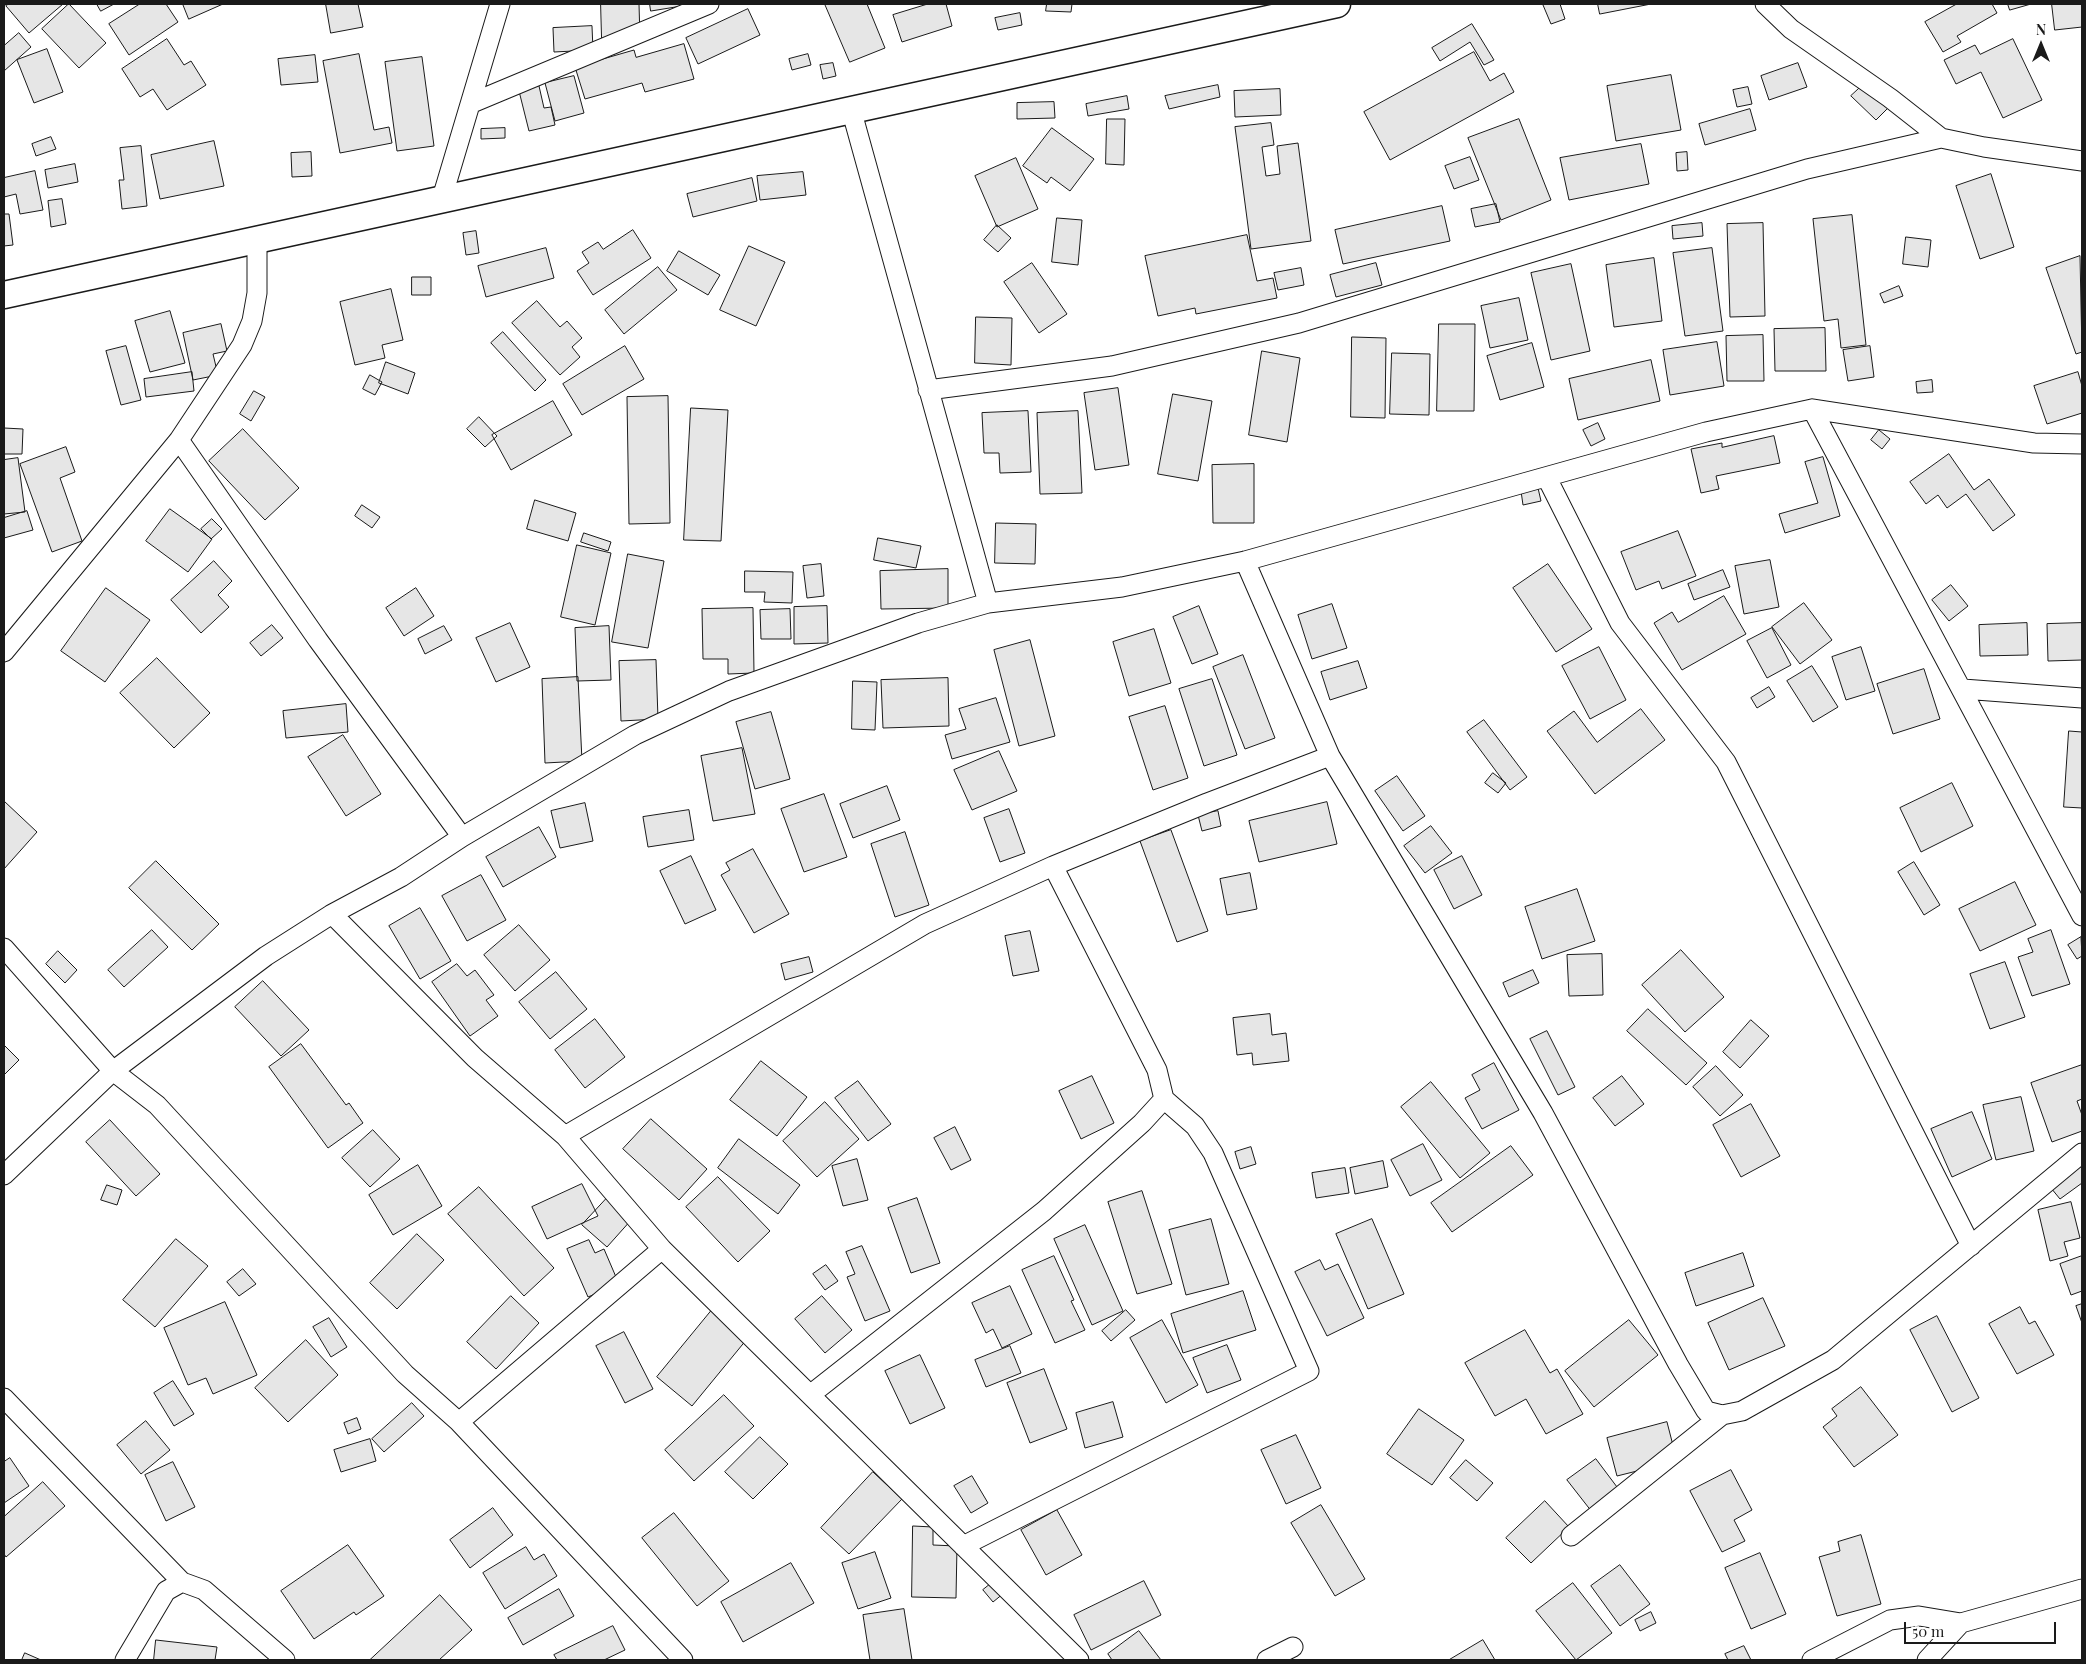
<!DOCTYPE html>
<html>
<head>
<meta charset="utf-8">
<style>
  body { margin:0 }
  #map { position:relative; width:2086px; height:1664px; overflow:hidden; background:#fff; font-family:"Playfair Display",serif }
  canvas { display:block }
  .frame { position:absolute; inset:0; border:5px solid #1a1a1a; pointer-events:none }
  .north { position:absolute; left:2016px; top:20px; width:50px; height:50px; -webkit-text-stroke:4px #fff; paint-order:stroke; rotate:0deg; font-size:14px; font-weight:700; line-height:20px; text-align:center; color:#1a1a1a }
  .north::after { content:''; display:block; margin:auto; width:18px; height:22px; background:#1a1a1a; clip-path:polygon(50% 0,100% 100%,50% 72%,0 100%) }
  .scale { position:absolute; left:1904px; top:1622px; width:152px; height:22px; box-sizing:border-box; border:2px solid #1a1a1a; border-top:0; padding-left:6px; font-size:15px; line-height:18px; white-space:nowrap; color:#1a1a1a; -webkit-text-stroke:4px #fff; paint-order:stroke }
</style>
</head>
<body>
<div id="map">
<canvas width="2086" height="1664"></canvas>
<div class="frame"></div>
<div class="north">N</div>
<div class="scale">50 m</div>
</div>
<script>
const c = document.querySelector('canvas').getContext('2d');
c.lineJoin = 'round';
function paint(path, color) {
  c.fillStyle = color;
  c.fill(path, 'evenodd');
}
function trace(path, color, width, dash) {
  c.strokeStyle = color;
  c.lineWidth = width;
  c.lineCap = dash ? 'butt' : 'round';
  c.setLineDash(dash || []);
  c.stroke(path);
}
const building = new Path2D(`
  M9,4H63L29,33L6,6Z
  M69,4L106,43L79,68L42,29Z
  M97,4H114L101,11Z
  M140,4H166L178,22L129,55L109,24Z
  M183,4H223L189,19Z
  M326,4H358L363,27L331,33Z
  M601,4H639L640,39L602,40Z
  M650,4H694L651,11Z
  M825,4H867L885,48L850,62Z
  M928,4H946L952,26L902,42L893,15Z
  M1047,4H1072L1071,12L1046,11Z
  M1547,4H1560L1565,19L1551,24L1543,5Z
  M1598,4H1651L1600,14Z
  M1957,4H1992L1997,13L1957,36L1961,42L1943,52L1925,22Z
  M2008,4H2031L2010,10Z
  M2052,4H2082V27L2055,30Z
  M748,9L760,35L698,64L686,38Z
  M1020,13L1022,25L998,30L995,18Z
  M1472,24L1494,60L1484,65L1470,42L1440,61L1432,48Z
  M592,26L593,50L554,52L553,28Z
  M19,33L31,47L4,71V46Z
  M167,39L184,65L191,61L206,85L167,110L153,89L140,97L122,69Z
  M2013,39L2042,100L2003,118L1981,72L1956,84L1944,60L1975,45L1980,54Z
  M684,44L694,79L645,92L642,83L585,99L575,67L634,50L636,57Z
  M47,49L63,92L34,103L17,60Z
  M1474,52L1490,81L1504,73L1514,92L1390,160L1364,112Z
  M359,54L374,130L389,127L392,143L340,153L323,61Z
  M808,54L811,65L792,70L789,59Z
  M315,55L318,82L281,85L278,59Z
  M422,57L434,146L397,151L385,62Z
  M833,63L836,76L823,79L820,65Z
  M1798,63L1807,87L1769,100L1761,76Z
  M1671,75L1681,130L1616,141L1607,86Z
  M574,76L584,113L555,121L545,83Z
  M1864,84L1889,107L1876,120L1851,96Z
  M1218,85L1220,97L1169,109L1165,96Z
  M539,86L544,108L551,107L555,125L529,131L519,91Z
  M1748,87L1752,104L1737,107L1733,90Z
  M1280,89L1281,115L1235,117L1234,91Z
  M1127,96L1129,109L1088,116L1086,104Z
  M1054,102L1055,118L1017,119V103Z
  M1750,109L1756,130L1705,145L1699,124Z
  M1107,119H1125L1124,165L1106,164Z
  M1519,119L1551,200L1501,220L1468,138Z
  M1271,123L1274,145L1262,147L1266,176L1280,174L1277,146L1298,143L1311,241L1251,249L1235,127Z
  M505,128V138L481,139V129Z
  M1052,128L1094,159L1070,191L1051,177L1047,183L1023,166Z
  M51,137L56,149L36,156L32,144Z
  M214,141L224,186L160,199L151,155Z
  M1641,144L1649,184L1569,200L1560,158Z
  M141,146L147,206L122,209L119,180H124L120,148Z
  M311,152L312,176L292,177L291,153Z
  M1687,152L1688,170L1677,171L1676,153Z
  M1470,157L1479,180L1454,189L1445,166Z
  M1016,158L1038,209L997,227L975,176Z
  M75,164L78,182L48,188L45,170Z
  M35,171L43,210L20,214L16,194L4,197V178Z
  M803,172L806,195L760,200L757,176Z
  M1991,174L2014,247L1980,259L1956,186Z
  M752,178L757,201L693,217L687,194Z
  M62,199L66,224L51,227L48,201Z
  M1496,204L1500,222L1475,227L1471,209Z
  M1442,206L1450,241L1343,264L1335,230Z
  M4,214H9L13,245L4,246Z
  M1852,215L1866,345L1841,348L1838,319L1824,321L1813,219Z
  M1057,218L1082,220L1078,265L1052,262Z
  M1702,223L1703,236L1673,239L1672,226Z
  M1763,223L1765,316L1730,317L1727,224Z
  M997,225L1011,238L998,252L984,240Z
  M633,230L651,258L593,295L577,271L589,263L582,252L598,242L603,249Z
  M476,231L479,253L466,255L463,233Z
  M1247,235L1257,281L1273,278L1277,298L1196,314L1195,308L1158,316L1145,256Z
  M1906,237L1931,240L1928,267L1903,264Z
  M749,246L785,262L756,326L720,310Z
  M546,248L554,278L486,297L478,266Z
  M1712,248L1723,331L1685,336L1673,253Z
  M679,251L720,275L708,295L667,271Z
  M2080,256L2082,352L2076,354L2046,268Z
  M1654,258L1662,321L1614,327L1606,265Z
  M1032,263L1067,314L1039,333L1004,282Z
  M1376,263L1382,285L1336,297L1330,275Z
  M1571,264L1590,351L1551,360L1531,273Z
  M658,267L677,290L624,334L605,310Z
  M1301,268L1304,285L1278,290L1274,273Z
  M412,277H431V295H412Z
  M1899,286L1903,296L1884,303L1880,294Z
  M391,289L403,340L382,345L385,358L355,365L340,302Z
  M1519,298L1528,340L1490,348L1481,306Z
  M537,301L560,327L567,321L582,338L572,347L580,357L560,375L512,323Z
  M170,311L185,363L150,372L135,321Z
  M976,317L1012,318L1011,365L975,363Z
  M221,324L227,351L213,354L218,375L193,380L183,333Z
  M1439,324H1475L1474,411H1437Z
  M1825,328L1826,371H1775L1774,329Z
  M503,332L546,380L535,391L491,343Z
  M1763,335L1764,381H1727L1726,336Z
  M1352,337L1386,338L1385,418L1351,417Z
  M1717,342L1724,386L1670,395L1663,350Z
  M1532,343L1544,387L1500,400L1487,356Z
  M126,346L141,400L121,405L106,351Z
  M625,346L644,379L582,415L563,384Z
  M1870,346L1874,377L1848,381L1843,350Z
  M1262,351L1300,358L1287,442L1249,435Z
  M1392,353L1430,354L1429,415L1390,414Z
  M1651,360L1660,401L1578,420L1569,379Z
  M386,362L415,373L408,394L379,383Z
  M192,372L194,391L146,397L144,379Z
  M2078,372L2082,386V413L2047,424L2034,386Z
  M370,375L382,382L375,395L363,389Z
  M1932,380L1933,392L1917,393L1916,382Z
  M1118,388L1129,465L1095,470L1084,393Z
  M254,391L265,397L251,421L240,414Z
  M1173,394L1212,401L1198,481L1158,474Z
  M668,396L670,523L629,524L627,397Z
  M553,401L572,435L511,470L492,435Z
  M691,408L728,410L721,541L684,540Z
  M1028,411L1031,472L1000,473L999,453H984L982,413Z
  M1078,411L1082,493L1040,494L1037,413Z
  M479,417L497,436L485,447L467,429Z
  M1598,423L1605,439L1591,446L1583,430Z
  M4,428L23,429L22,454H4Z
  M243,429L299,488L265,520L209,461Z
  M1879,430L1890,439L1882,449L1871,440Z
  M1774,436L1780,463L1716,476L1719,489L1701,493L1691,449L1722,443V447Z
  M66,447L75,472L60,478L82,541L52,552L20,464Z
  M1949,454L1974,490L1989,479L2015,515L1993,531L1966,494L1947,508L1938,495L1926,504L1910,482Z
  M1823,457L1840,516L1785,533L1779,514L1818,503L1805,462Z
  M18,458L25,512L4,514V460Z
  M1254,464V523H1213L1212,465Z
  M1538,488L1541,501L1523,505L1521,491Z
  M535,500L576,513L568,541L527,529Z
  M362,505L380,517L372,528L355,516Z
  M170,509L212,539L188,572L146,541Z
  M27,511L33,530L4,538V518Z
  M212,519L222,529L211,539L201,529Z
  M996,523L1036,524L1035,564L995,563Z
  M1678,531L1696,576L1662,589L1659,581L1636,590L1621,552Z
  M584,533L611,542L608,551L581,542Z
  M878,538L921,546L916,568L874,560Z
  M577,545L611,553L595,625L561,617Z
  M628,554L664,561L648,648L612,642Z
  M1770,560L1779,607L1744,614L1735,566Z
  M214,561L232,581L218,595L229,607L201,633L171,600Z
  M821,564L824,596L807,598L803,566Z
  M1548,564L1592,629L1556,652L1513,588Z
  M948,569V608L881,609L880,571Z
  M1723,570L1730,587L1694,600L1688,584Z
  M745,571L793,572L792,603L764,602L765,592H745Z
  M1951,585L1968,606L1949,621L1932,600Z
  M106,588L150,620L105,682L61,651Z
  M416,588L434,616L404,636L386,608Z
  M1724,596L1746,634L1682,670L1654,623L1672,612L1678,622Z
  M1804,603L1832,640L1800,664L1772,627Z
  M1332,604L1347,648L1312,659L1298,615Z
  M827,606L828,643L794,644V607Z
  M1199,606L1218,654L1192,664L1173,617Z
  M753,608L754,673L728,674V659H703L702,609Z
  M790,609L791,639H761L760,610Z
  M510,623L530,667L496,682L476,638Z
  M2027,623L2028,655L1980,656L1979,625Z
  M2082,623V660L2048,661L2047,624Z
  M272,625L283,638L261,656L250,643Z
  M444,626L452,640L425,654L418,639Z
  M609,626L611,680L577,681L575,628Z
  M1772,628L1791,665L1767,678L1747,641Z
  M1154,629L1171,683L1129,696L1113,642Z
  M1030,640L1055,736L1019,746L994,650Z
  M1599,647L1626,700L1590,719L1562,666Z
  M1861,647L1875,691L1846,700L1832,657Z
  M1243,655L1275,738L1245,749L1213,667Z
  M157,658L210,713L174,748L120,693Z
  M656,660L658,719L621,721L619,661Z
  M1358,661L1367,688L1330,700L1321,672Z
  M1812,666L1838,707L1813,722L1787,681Z
  M1924,669L1940,719L1893,734L1877,684Z
  M578,677L582,761L545,763L542,679Z
  M948,678L949,726L883,728L881,680Z
  M1212,679L1237,755L1204,766L1179,689Z
  M853,681L877,682L875,730L852,729Z
  M1769,687L1775,697L1757,708L1751,698Z
  M996,698L1010,742L952,759L945,735L966,729L959,709Z
  M346,704L348,732L286,738L283,711Z
  M1165,706L1188,778L1153,790L1129,717Z
  M1641,709L1665,740L1595,794L1547,731L1574,711L1597,742Z
  M771,712L790,779L755,789L736,722Z
  M1484,720L1527,777L1510,790L1467,732Z
  M2069,731L2082,732V808L2064,807Z
  M343,735L381,794L346,816L308,757Z
  M742,748L755,814L713,821L701,756Z
  M999,751L1017,791L972,810L954,770Z
  M1493,773L1506,783L1498,793L1485,783Z
  M1397,776L1425,816L1403,831L1375,791Z
  M1952,783L1973,826L1921,852L1900,808Z
  M887,786L900,820L853,838L840,804Z
  M824,794L847,857L804,872L781,809Z
  M4,801L37,832L4,869Z
  M1327,802L1337,844L1259,862L1249,821Z
  M585,803L593,841L560,848L551,811Z
  M1009,809L1025,853L1000,862L984,818Z
  M689,810L694,840L648,847L643,817Z
  M1218,811L1221,826L1202,831L1198,815Z
  M1431,826L1452,853L1425,873L1404,846Z
  M539,827L556,857L503,887L486,857Z
  M1171,830L1208,931L1177,942L1140,841Z
  M905,832L929,905L895,917L871,844Z
  M753,849L789,914L754,933L721,875L730,870L726,863Z
  M691,856L716,910L685,924L660,871Z
  M1462,856L1482,895L1454,909L1434,870Z
  M156,861L219,924L192,950L129,888Z
  M1914,862L1940,905L1924,915L1898,872Z
  M1250,873L1257,909L1227,915L1220,879Z
  M481,875L506,920L467,941L442,896Z
  M2015,882L2036,925L1980,951L1959,909Z
  M1577,889L1595,941L1542,959L1525,907Z
  M420,908L451,961L420,979L389,926Z
  M519,925L550,960L515,991L484,955Z
  M152,930L168,947L124,987L108,970Z
  M2051,930L2070,984L2032,996L2018,957L2033,952L2028,939Z
  M1030,931L1039,971L1013,976L1005,936Z
  M2081,937L2082,956L2077,959L2068,945Z
  M1681,950L1724,997L1685,1032L1642,985Z
  M58,951L77,970L65,983L46,964Z
  M1602,954L1603,995L1569,996L1567,955Z
  M809,957L813,972L785,980L781,964Z
  M2005,962L2025,1017L1990,1029L1970,974Z
  M457,964L467,976L475,970L494,995L486,1000L498,1016L470,1036L432,982Z
  M1533,970L1539,983L1509,997L1503,983Z
  M556,972L587,1009L550,1039L519,1002Z
  M263,981L309,1030L281,1056L235,1007Z
  M1648,1009L1707,1063L1686,1085L1627,1031Z
  M1270,1014L1272,1035L1286,1033L1289,1061L1253,1065L1252,1053L1237,1055L1233,1018Z
  M595,1019L625,1057L585,1088L555,1050Z
  M1751,1020L1769,1036L1740,1068L1723,1052Z
  M1547,1031L1575,1087L1558,1095L1530,1039Z
  M301,1044L346,1105L349,1103L363,1123L328,1148L269,1067Z
  M4,1045L19,1060L4,1075Z
  M761,1061L807,1097L777,1136L730,1100Z
  M1494,1063L1519,1110L1482,1129L1465,1098L1480,1090L1472,1075Z
  M2082,1065V1099L2077,1101L2082,1115V1131L2052,1142L2031,1083Z
  M1716,1066L1743,1095L1720,1116L1693,1087Z
  M1092,1076L1114,1123L1081,1139L1059,1091Z
  M1622,1076L1644,1104L1615,1126L1593,1098Z
  M858,1081L891,1124L868,1141L835,1098Z
  M1431,1082L1490,1153L1460,1178L1401,1107Z
  M2021,1097L2034,1151L1996,1160L1983,1105Z
  M825,1102L859,1139L817,1177L783,1141Z
  M1751,1104L1780,1156L1741,1177L1713,1125Z
  M1972,1112L1992,1159L1952,1177L1931,1129Z
  M651,1119L707,1169L679,1200L623,1149Z
  M110,1120L160,1174L136,1196L86,1142Z
  M955,1127L971,1160L951,1170L934,1138Z
  M373,1130L400,1159L370,1187L342,1158Z
  M739,1139L800,1185L778,1214L718,1168Z
  M1423,1144L1442,1180L1410,1196L1391,1160Z
  M1511,1146L1533,1175L1452,1232L1431,1203Z
  M1251,1147L1256,1164L1240,1169L1235,1152Z
  M857,1159L868,1200L843,1206L832,1166Z
  M1383,1161L1388,1187L1355,1194L1350,1168Z
  M418,1165L442,1206L393,1235L369,1195Z
  M2082,1166V1183L2060,1199L2051,1188Z
  M1345,1168L1349,1193L1316,1198L1312,1173Z
  M718,1177L770,1231L738,1262L686,1207Z
  M582,1184L598,1216L547,1239L532,1207Z
  M107,1185L122,1190L117,1205L101,1200Z
  M479,1187L554,1268L524,1296L448,1214Z
  M1142,1191L1172,1284L1137,1294L1108,1202Z
  M608,1197L632,1219L607,1247L582,1225Z
  M917,1198L940,1263L911,1273L888,1208Z
  M2071,1202L2080,1238L2064,1242L2068,1256L2050,1261L2038,1210Z
  M1211,1219L1229,1284L1186,1295L1169,1230Z
  M1372,1219L1404,1294L1368,1309L1336,1234Z
  M1085,1225L1123,1311L1092,1325L1054,1239Z
  M417,1234L444,1260L397,1309L370,1283Z
  M176,1239L208,1266L155,1327L123,1300Z
  M589,1240L595,1253L604,1249L619,1284L588,1297L567,1249Z
  M862,1246L890,1311L865,1321L847,1277L855,1274L846,1252Z
  M1743,1253L1754,1286L1696,1306L1685,1273Z
  M1054,1256L1074,1300L1071,1301L1085,1330L1055,1343L1022,1270Z
  M2082,1256V1291L2071,1295L2060,1264Z
  M1320,1260L1325,1270L1338,1264L1364,1318L1327,1336L1295,1272Z
  M826,1265L838,1281L825,1290L813,1274Z
  M243,1269L256,1284L239,1296L227,1282Z
  M1010,1286L1032,1334L1002,1348L993,1329L986,1333L972,1303Z
  M1243,1291L1256,1330L1183,1353L1171,1314Z
  M511,1296L539,1323L496,1369L467,1342Z
  M822,1296L852,1330L825,1353L795,1319Z
  M1763,1298L1785,1346L1729,1370L1708,1323Z
  M225,1302L257,1375L213,1394L206,1378L188,1385L164,1328Z
  M2082,1304V1323L2076,1306Z
  M2020,1307L2029,1324L2035,1321L2054,1355L2017,1374L1989,1324Z
  M712,1310L747,1339L692,1406L657,1377Z
  M1126,1310L1135,1320L1111,1341L1102,1331Z
  M1937,1316L1979,1398L1952,1412L1910,1330Z
  M329,1318L347,1347L331,1357L313,1327Z
  M1162,1320L1198,1385L1166,1403L1130,1338Z
  M1629,1320L1658,1355L1594,1407L1565,1371Z
  M1525,1330L1550,1373L1557,1369L1583,1414L1546,1434L1526,1399L1495,1416L1465,1363Z
  M624,1332L653,1389L625,1403L596,1346Z
  M306,1340L338,1375L288,1422L255,1388Z
  M1227,1345L1241,1380L1207,1393L1193,1358Z
  M1010,1346L1021,1373L986,1387L975,1360Z
  M920,1355L945,1408L910,1424L885,1371Z
  M1044,1369L1067,1429L1030,1443L1007,1383Z
  M173,1381L194,1414L174,1426L154,1393Z
  M1861,1387L1898,1435L1854,1467L1823,1427L1837,1416L1832,1409Z
  M724,1395L754,1426L694,1481L665,1450Z
  M1113,1402L1123,1437L1085,1448L1076,1413Z
  M412,1403L424,1416L384,1452L372,1439Z
  M1419,1409L1464,1440L1432,1485L1387,1454Z
  M357,1418L361,1429L348,1434L344,1423Z
  M146,1421L170,1450L141,1474L117,1445Z
  M1667,1422L1677,1461L1617,1476L1607,1438Z
  M1296,1435L1321,1488L1286,1504L1261,1450Z
  M760,1437L788,1464L753,1499L725,1472Z
  M370,1439L376,1461L341,1472L334,1450Z
  M10,1458L29,1486L4,1503V1462Z
  M1596,1459L1620,1491L1592,1512L1567,1480Z
  M1466,1460L1493,1483L1477,1501L1450,1478Z
  M173,1462L195,1507L166,1521L145,1475Z
  M1731,1470L1752,1510L1734,1520L1745,1541L1722,1552L1690,1491Z
  M873,1472L902,1499L849,1554L821,1528Z
  M972,1476L988,1503L971,1513L954,1486Z
  M43,1482L65,1506L6,1557L4,1554V1517Z
  M1545,1501L1569,1527L1531,1563L1506,1538Z
  M1321,1505L1365,1579L1335,1596L1291,1523Z
  M493,1508L513,1535L470,1568L450,1540Z
  M1057,1510L1082,1555L1046,1575L1021,1530Z
  M674,1513L729,1581L697,1606L642,1538Z
  M913,1526L933,1527V1545L957,1546L956,1598L912,1597Z
  M1861,1535L1881,1604L1837,1616L1819,1557L1840,1551L1838,1542Z
  M348,1545L384,1596L356,1615L354,1612L314,1639L281,1591Z
  M526,1547L534,1560L544,1554L557,1576L505,1609L483,1573Z
  M875,1552L891,1598L858,1609L842,1563Z
  M1760,1553L1786,1614L1751,1629L1725,1568Z
  M791,1563L814,1603L743,1642L721,1602Z
  M1620,1565L1650,1604L1620,1626L1591,1586Z
  M1144,1581L1161,1615L1091,1650L1074,1615Z
  M993,1582L1004,1593L993,1602L983,1590Z
  M1573,1583L1612,1633L1576,1660L1536,1611Z
  M559,1589L574,1616L523,1645L508,1618Z
  M440,1595L472,1630L439,1660H370Z
  M904,1609L912,1660H870L863,1615Z
  M1651,1612L1656,1623L1640,1631L1635,1620Z
  M613,1626L625,1650L604,1660H557L554,1655Z
  M1139,1631L1161,1660H1112L1108,1654Z
  M156,1640L217,1647L215,1660H154Z
  M1483,1640L1495,1660H1449Z
  M1744,1646L1751,1660H1728L1725,1654Z
  M25,1653L41,1660H22Z`);
const street = new Path2D(`
  M1765,4L1791,29L1890,98L1941,138L1984,147L2082,161
  M472,103L709,4
  M851,109L988,603
  M442,198L500,4
  M928,390L1112,366L1299,323L1807,169L1941,138
  M1812,409L2082,916
  M179,440L318,640L462,837
  M1547,478L1620,623L1726,762L1971,1246
  M1245,561L1330,756L1543,1113L1678,1364L1706,1411L1722,1415L1742,1411L1833,1360L2082,1153
  M4,652L179,440L242,345L252,321L257,293V239
  M1963,689L2082,698
  M4,948L113,1071L157,1105L405,1374L459,1422L683,1660
  M565,1136L925,924L1053,866L1207,803L1330,756
  M4,1175L113,1071L266,956L332,914
  M810,1395L1044,1211L1142,1123L1164,1099L1157,1070L1053,866
  M4,1398L182,1582L204,1590L285,1660
  M459,1422L662,1249
  M1571,1536L1722,1415
  M963,1546L1309,1371L1213,1153L1195,1126L1164,1099
  M125,1660L166,1591L182,1582
  M1079,1660L662,1249L565,1136L475,1058L332,914L401,877L462,837L635,735L729,691L918,623L988,603L1122,587L1245,561L1706,432L1812,409L2034,443L2082,444
  M1267,1660L1293,1647
  M1812,1660L1890,1620L1919,1616L1961,1623L2082,1589
  M1927,1660L1961,1623`);
const secondary = new Path2D(`
  M4,295L1337,4`);
paint(building, '#e6e6e6');
trace(building, '#1a1a1a', 1);
trace(street, '#1a1a1a', 21);
trace(secondary, '#1a1a1a', 29);
trace(street, '#fff', 19);
trace(secondary, '#fff', 26);
</script>
</body>
</html>
